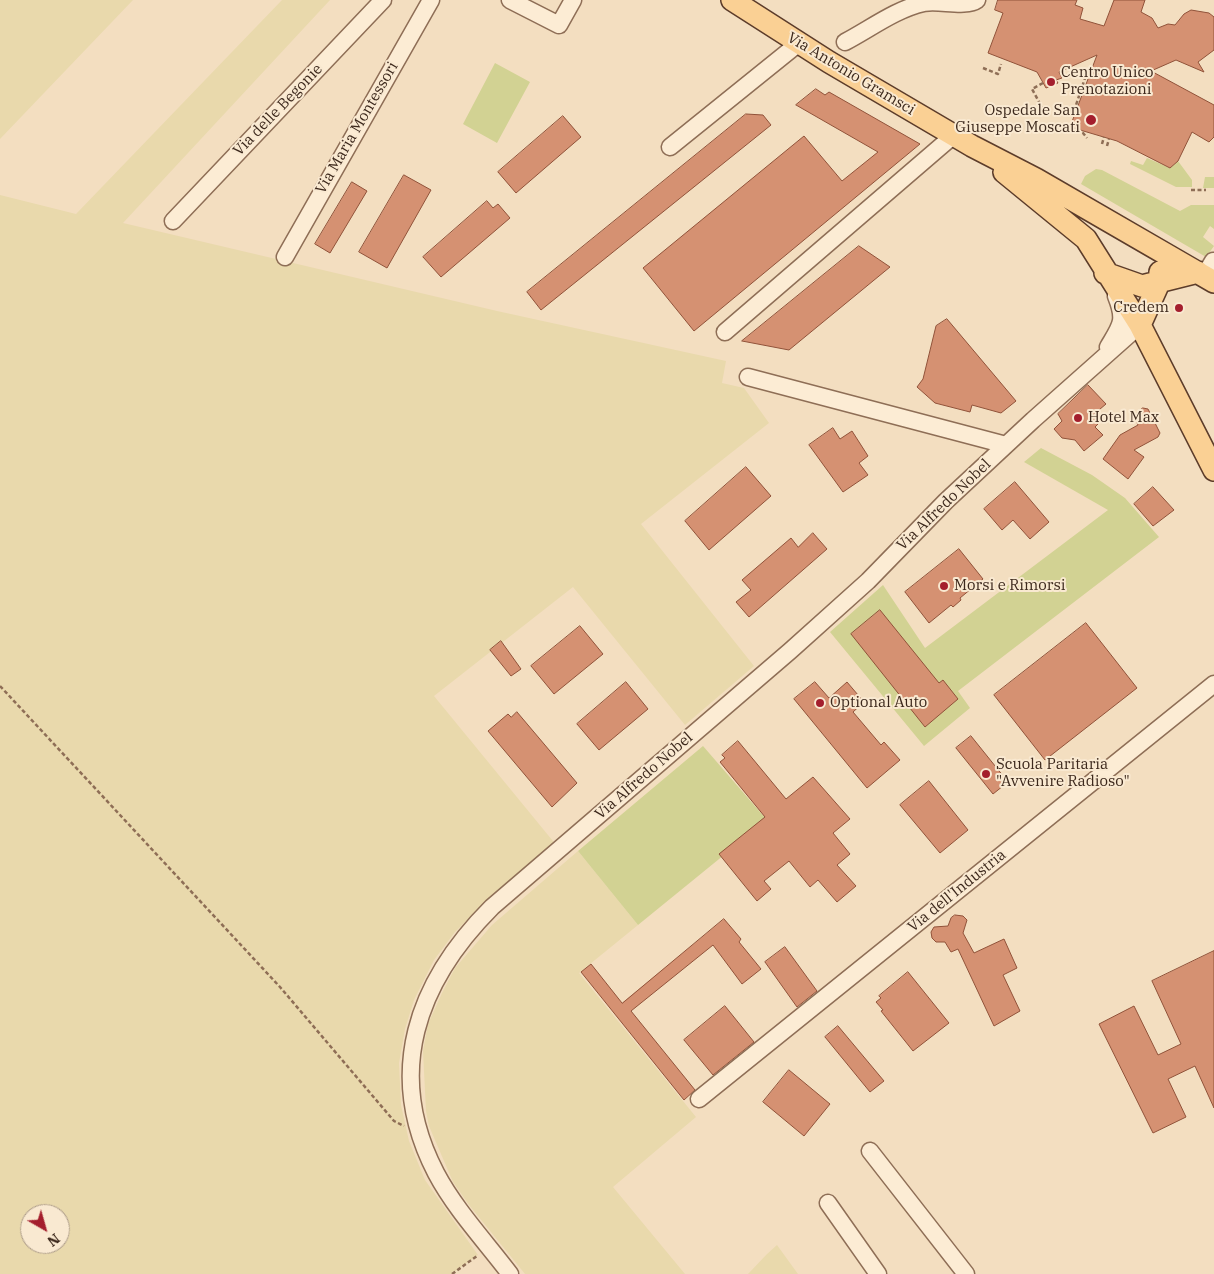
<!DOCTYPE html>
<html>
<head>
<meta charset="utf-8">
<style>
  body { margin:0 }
  #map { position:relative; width:1214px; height:1274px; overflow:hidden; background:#f3dec0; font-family:"IBM Plex Serif",serif }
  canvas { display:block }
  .north { position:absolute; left:20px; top:1204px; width:50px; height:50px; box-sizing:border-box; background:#f9e9d1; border:1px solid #ad9c89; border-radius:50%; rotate:142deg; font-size:14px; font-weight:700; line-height:20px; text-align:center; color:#3c281c }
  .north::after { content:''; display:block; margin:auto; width:18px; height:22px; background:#a41e2d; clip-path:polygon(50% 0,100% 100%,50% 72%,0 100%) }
</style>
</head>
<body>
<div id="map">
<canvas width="1214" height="1274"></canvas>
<div class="north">N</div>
</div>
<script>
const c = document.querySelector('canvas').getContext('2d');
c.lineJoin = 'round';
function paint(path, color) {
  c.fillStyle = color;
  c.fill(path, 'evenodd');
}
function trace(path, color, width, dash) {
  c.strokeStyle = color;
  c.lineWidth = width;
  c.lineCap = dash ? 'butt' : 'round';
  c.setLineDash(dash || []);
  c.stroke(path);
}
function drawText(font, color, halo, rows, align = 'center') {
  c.font = font + ' "IBM Plex Serif",serif';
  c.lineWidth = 4;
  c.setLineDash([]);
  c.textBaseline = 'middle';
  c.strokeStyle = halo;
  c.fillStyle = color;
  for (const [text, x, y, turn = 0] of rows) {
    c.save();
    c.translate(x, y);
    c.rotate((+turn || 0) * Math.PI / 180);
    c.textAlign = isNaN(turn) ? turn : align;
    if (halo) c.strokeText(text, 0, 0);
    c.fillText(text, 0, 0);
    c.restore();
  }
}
const farmland = new Path2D(`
  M0,0H133L0,139Z
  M282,0H330L123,223L497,311L726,361L722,383L744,388L769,423L641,524L754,666L685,725L573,587L434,696L557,846L493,894L455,932L434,960L414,1000L405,1029L399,1063L401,1105L409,1141L425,1180L478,1255L451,1274H0V195L76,214ZM30,1214H60V1244H30Z
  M578,851L638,925L579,973L696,1117L613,1187L685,1274H525L469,1205L453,1182L429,1126L426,1111L423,1051L428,1024L442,993L455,968L492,925Z
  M777,1245L798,1274H748L767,1254Z`);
const green = new Path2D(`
  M495,63L530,82L497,143L463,124Z
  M1147,158L1170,168L1178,161L1192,180V187H1176L1130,164L1131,161L1143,165Z
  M1096,169L1102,170L1180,211L1191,205H1214V229L1210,226L1203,237L1214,246L1206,257L1081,184L1085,176Z
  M1205,177H1214V188H1203Z
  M1041,448L1092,475L1125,498L1159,537L958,691L970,708L924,746L830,632L883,585L925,648L1108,510L1024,462Z
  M703,746L767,820L638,925L578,851Z`);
const building = new Path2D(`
  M998,0H1077L1075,5L1083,8L1080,19L1104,26L1114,0H1145L1141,12L1152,18L1158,28L1168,24L1175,25L1184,14L1191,10L1209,13L1214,17V50L1198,62L1204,72L1176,60L1151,71L1214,105V137L1209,142L1192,132L1178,161L1170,168L1117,141L1070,127L1097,55L1059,72L1062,78L1056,80L1058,83L1046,88L1037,72L988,53L1003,13L995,10Z
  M816,89L825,95L829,92L920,144L694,331L643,268L804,136L842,181L878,152L796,105Z
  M746,114L763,115L771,125L541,310L527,292Z
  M563,116L581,137L516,193L498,172Z
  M404,175L431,190L387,268L359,252Z
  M352,182L367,191L330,253L315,244Z
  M487,201L493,208L498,204L510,218L441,277L423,257Z
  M859,246L890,267L789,350L742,341Z
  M947,319L1016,401L1001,413L972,405L970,412L935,403L917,387L923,379L936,326Z
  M1088,385L1106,404L1093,415L1099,423L1095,427L1103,435L1084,451L1075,440L1062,438L1054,429L1062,421L1058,414Z
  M1143,408L1148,409L1160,433L1158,437L1134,450L1144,457L1128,479L1103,459L1120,435L1138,425L1134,416Z
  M833,428L840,439L852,431L868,456L859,463L868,475L843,492L809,445Z
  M746,467L771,496L709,550L685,521Z
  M1015,482L1049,522L1030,539L1013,520L1002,530L984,509Z
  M1153,487L1174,510L1153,526L1134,504Z
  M813,533L827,549L749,617L736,602L751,590L742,580L791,538L798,547Z
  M959,549L983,579L960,598L961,600L953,607L951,605L929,623L905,592Z
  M880,610L939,683L943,680L958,699L925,727L851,634Z
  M1086,623L1137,688L1045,760L994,695Z
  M580,626L603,654L554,694L531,666Z
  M501,641L521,669L511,676L490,650Z
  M626,682L648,709L599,750L577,724Z
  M815,682L829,698L847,682L864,702L853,712L881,745L884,742L900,760L867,788L794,699Z
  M517,712L577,783L552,807L488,731L508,714L511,717Z
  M971,736L1008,782L993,794L956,748Z
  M738,741L786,799L813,777L850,819L833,833L850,854L837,865L856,886L837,902L818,880L810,887L789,861L764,881L771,889L757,901L719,854L765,817L720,762L725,758L722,755Z
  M929,781L968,830L940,853L900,805Z
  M955,915L963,916L967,920L963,933L974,953L1004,939L1017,968L1003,975L1020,1011L994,1026L958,949L951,952L945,942H936L932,938L931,932L934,927L948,926L951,918Z
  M724,919L741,939L739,942L761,969L742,984L713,945L631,1011L695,1090L684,1100L581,972L591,964L622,1003Z
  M785,947L817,991L797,1007L765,962Z
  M1214,951V1108L1195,1066L1168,1079L1186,1117L1153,1133L1099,1024L1134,1006L1158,1055L1181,1044L1152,981Z
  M908,972L949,1023L913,1051L881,1011L883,1010L876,1002L881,998L879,996Z
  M725,1006L754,1042L713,1075L684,1040Z
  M838,1026L884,1081L870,1092L825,1037Z
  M789,1070L830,1104L804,1136L763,1102Z`);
const path = new Path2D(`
  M983,68L998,74L1001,64
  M1043,83L1032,89L1044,111
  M1058,112L1074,116
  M1064,113L1066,109L1074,111L1086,75
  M1064,126L1083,133L1087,138
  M1102,144L1104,137
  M1107,146L1109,139
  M1191,190H1206
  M0,686L280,987L394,1121L404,1126
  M452,1274L477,1256`);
const minor = new Path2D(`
  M510,0L559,25L573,0
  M845,42C870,29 896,9 924,3C939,0 966,8 977,0
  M670,147L799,43
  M173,221L383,0
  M285,257L431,0
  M1204,276L1213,261
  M725,332L954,135
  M1108,347C1121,325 1126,321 1116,296
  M748,377L1006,445
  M699,1099L1214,684
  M870,1151L966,1274
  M828,1203L878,1274
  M510,1274C485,1241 455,1209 436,1173C384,1073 417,982 492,907L790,651L868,581L946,501L1033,420L1140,325`);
const major = new Path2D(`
  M732,0L829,62L972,146L1036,179L1214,282
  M1004,172L1086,239L1140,325L1214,470
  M1105,273L1142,286L1198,272
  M1140,325L1159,283L1160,272`);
const markers = [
  [1051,82,5,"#a41e2d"],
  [1091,120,6,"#a41e2d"],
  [1179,308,5,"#a41e2d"],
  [1078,418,5,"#a41e2d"],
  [944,586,5,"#a41e2d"],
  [820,703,5,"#a41e2d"],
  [986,774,5,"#a41e2d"]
];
const poiNames = [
  ["Centro Unico",1061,73],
  ["Prenotazioni",1061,90],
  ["Ospedale San",1080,111,"right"],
  ["Giuseppe Moscati",1080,128,"right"],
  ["Credem",1169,308,"right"],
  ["Hotel Max",1088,418],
  ["Morsi e Rimorsi",954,586],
  ["Optional Auto",830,703],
  ["Scuola Paritaria",996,765],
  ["\"Avvenire Radioso\"",996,782]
];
const streetNames = [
  ["Via Antonio Gramsci",851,74,31],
  ["Via delle Begonie",278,110,-46],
  ["Via Maria Montessori",357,128,-60],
  ["Via Alfredo Nobel",944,505,-44],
  ["Via Alfredo Nobel",644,776,-41],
  ["Via dell'Industria",957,891,-39]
];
paint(farmland, '#e9d9ac');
paint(green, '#d2d293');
paint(building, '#d59172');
trace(building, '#905239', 1);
trace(minor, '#8e6e56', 19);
trace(major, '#5c3c2a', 24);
trace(path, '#8e6e56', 2.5, [4, 2.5]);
trace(minor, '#fcecd4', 16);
trace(major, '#fad094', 21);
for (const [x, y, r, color] of markers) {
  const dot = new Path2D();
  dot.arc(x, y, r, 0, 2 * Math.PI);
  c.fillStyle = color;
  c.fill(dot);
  trace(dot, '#f9e9d1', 2);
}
drawText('15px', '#3c281c', '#f9e9d1', poiNames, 'left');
drawText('15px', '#3c281c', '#f9e9d1', streetNames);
</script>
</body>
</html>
